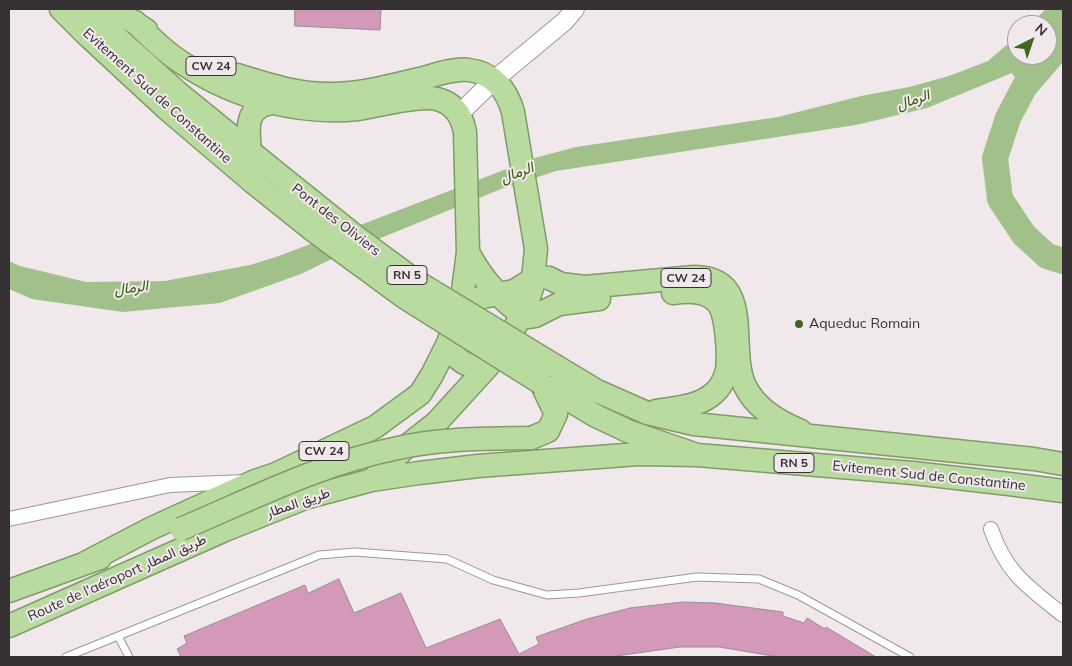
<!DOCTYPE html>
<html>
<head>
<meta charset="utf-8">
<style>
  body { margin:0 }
  #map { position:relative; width:1072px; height:666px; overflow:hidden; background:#f1e8ec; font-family:Mulish,sans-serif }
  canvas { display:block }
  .frame { position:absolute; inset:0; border:10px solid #353133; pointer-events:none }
  .north { position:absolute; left:1007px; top:15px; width:50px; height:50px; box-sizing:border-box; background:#f1e8ec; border:1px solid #a69fa2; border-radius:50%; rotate:41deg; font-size:14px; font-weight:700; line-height:20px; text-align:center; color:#353133 }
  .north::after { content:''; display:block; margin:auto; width:18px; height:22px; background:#41651d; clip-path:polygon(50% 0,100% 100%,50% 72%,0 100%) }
</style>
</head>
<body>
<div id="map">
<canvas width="1072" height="666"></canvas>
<div class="frame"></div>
<div class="north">N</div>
</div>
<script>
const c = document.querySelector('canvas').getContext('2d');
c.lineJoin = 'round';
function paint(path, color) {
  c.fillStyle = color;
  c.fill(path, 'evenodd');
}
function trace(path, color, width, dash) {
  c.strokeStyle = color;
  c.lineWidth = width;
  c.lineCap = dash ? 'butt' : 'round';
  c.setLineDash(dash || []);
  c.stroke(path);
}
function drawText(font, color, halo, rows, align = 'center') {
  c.font = font + ' Mulish,Vazirmatn,sans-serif';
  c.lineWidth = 4;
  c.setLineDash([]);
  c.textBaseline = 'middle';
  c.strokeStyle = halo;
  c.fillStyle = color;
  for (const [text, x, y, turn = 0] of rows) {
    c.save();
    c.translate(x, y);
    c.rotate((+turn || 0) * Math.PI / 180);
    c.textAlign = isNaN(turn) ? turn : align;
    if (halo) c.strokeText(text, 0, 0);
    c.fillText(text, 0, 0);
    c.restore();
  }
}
const water = new Path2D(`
  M1046,9H1063V62L1026,105L1011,95L1018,82L1012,73L927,108L856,125L556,171L501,189L344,253L301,274L220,303L123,312L32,299L9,289V261L20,266L86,282L165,281L250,265L279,256L538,157L576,147L778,117L861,96L909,87L949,76L988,61L1017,36V55H1047V25H1029Z`);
const river = new Path2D(`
  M1038,55L1036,65L1008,118L995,158L1000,199L1024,235L1047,256L1063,261`);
const building = new Path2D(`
  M295,9H381L380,30L295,26Z
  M339,579L354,613L401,593L426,648L500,619L519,654L539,644L536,637L587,619L630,608L682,602L715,603L783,612V616L804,623L807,618L825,629L826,627L876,657H779L719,647H680L609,657H181L177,649L187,643L184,636L305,585L308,593Z`);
const service = new Path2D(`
  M118,636L129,657
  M66,657L319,555L355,552L447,559L493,580L547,595L579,593L697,577L759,579L798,595L910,657`);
const minor = new Path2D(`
  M9,519L170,485L245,482
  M991,529C1006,573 1028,587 1063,615`);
const tertiary = new Path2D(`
  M459,114L494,80L565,21L575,9`);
const trunk = new Path2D(`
  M61,9L85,33L167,109L254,183
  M85,9L177,92L268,166
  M113,9L146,30
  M237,75C269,85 300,95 334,94C365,93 394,85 424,78C438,74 455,68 469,70C493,73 507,90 513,112L536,249L532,288L526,306L515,327L488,366L437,422L408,445L372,480
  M250,151C248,130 244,106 273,103
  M468,252C481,277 502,303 527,317L535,316L559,304L599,299
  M461,306L483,297L514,291L533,279L541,277L549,278L561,284L585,287L694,277C756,277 727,349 745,386C756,409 779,422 801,431
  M448,343C455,361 468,369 488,366
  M557,367L597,391L647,413L694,424L1034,459L1063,464
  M541,383L596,416L630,432L697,455L913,473L1009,484L1063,491
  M656,411C675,408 699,407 714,393C721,387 725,378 727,370C729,355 727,313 717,302C705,290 689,291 673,293
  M531,438L548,431L556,414L541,383
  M85,563L152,528L255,481L276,474L375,427L420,394L432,375L448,343L461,306L468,252L465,132C462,116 454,103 437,99C419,94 379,106 358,109C299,115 236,98 187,66C167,54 151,38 135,22
  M9,591L100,558
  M9,626L225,530L305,498L372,480L419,473L478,466L639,454L697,455`);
const trunkBridge = new Path2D(`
  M268,166L359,239L417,282L557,367
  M254,183L314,231L404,297L541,383
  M181,529C252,499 322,463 398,448C442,438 487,439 531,438`);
const markers = [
  [799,324,5,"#41651d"]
];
const shields = [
  [211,66,50],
  [407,275,40],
  [686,278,50],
  [324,451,50],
  [794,463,40]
];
const shieldNames = [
  ["CW 24",211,66],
  ["RN 5",407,275],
  ["CW 24",686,278],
  ["CW 24",324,451],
  ["RN 5",794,463]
];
const streetNames = [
  ["Evitement Sud de Constantine",157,96,42],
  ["Pont des Oliviers",336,220,38],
  ["Evitement Sud de Constantine",929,476,6],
  ["طريق المطار",298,503,-19],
  ["Route de l'aéroport طريق المطار",117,578,-24]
];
const poiNames = [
  ["Aqueduc Romain",809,324]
];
const waterNames = [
  ["الرمال",913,100,-19],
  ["الرمال",517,173,-21],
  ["الرمال",131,288,-7]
];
paint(water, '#a2c18a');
trace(river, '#a2c18a', 26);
paint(building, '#d498b9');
trace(building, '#988f94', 1);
trace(service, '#9f969a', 9);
trace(minor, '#9f969a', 16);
trace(tertiary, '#9f969a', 20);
trace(trunk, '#809a6a', 25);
trace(service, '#fff', 7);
trace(minor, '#fff', 14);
trace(tertiary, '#fff', 18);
trace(trunk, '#badba0', 22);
trace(trunkBridge, '#809a6a', 25, []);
trace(trunkBridge, '#badba0', 22);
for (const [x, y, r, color] of markers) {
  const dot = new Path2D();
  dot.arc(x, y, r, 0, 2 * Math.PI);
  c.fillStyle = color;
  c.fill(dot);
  trace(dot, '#f1e8ec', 2);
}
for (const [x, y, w] of shields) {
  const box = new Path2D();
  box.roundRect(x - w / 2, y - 9.5, w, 19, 4);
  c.fillStyle = '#f1e8ec';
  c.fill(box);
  trace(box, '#353133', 1);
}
drawText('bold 12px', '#353133', null, shieldNames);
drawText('14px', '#353133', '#f1e8ec', streetNames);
drawText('14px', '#353133', '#f1e8ec', poiNames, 'left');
drawText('italic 15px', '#355a08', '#f1e8ec', waterNames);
</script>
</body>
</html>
